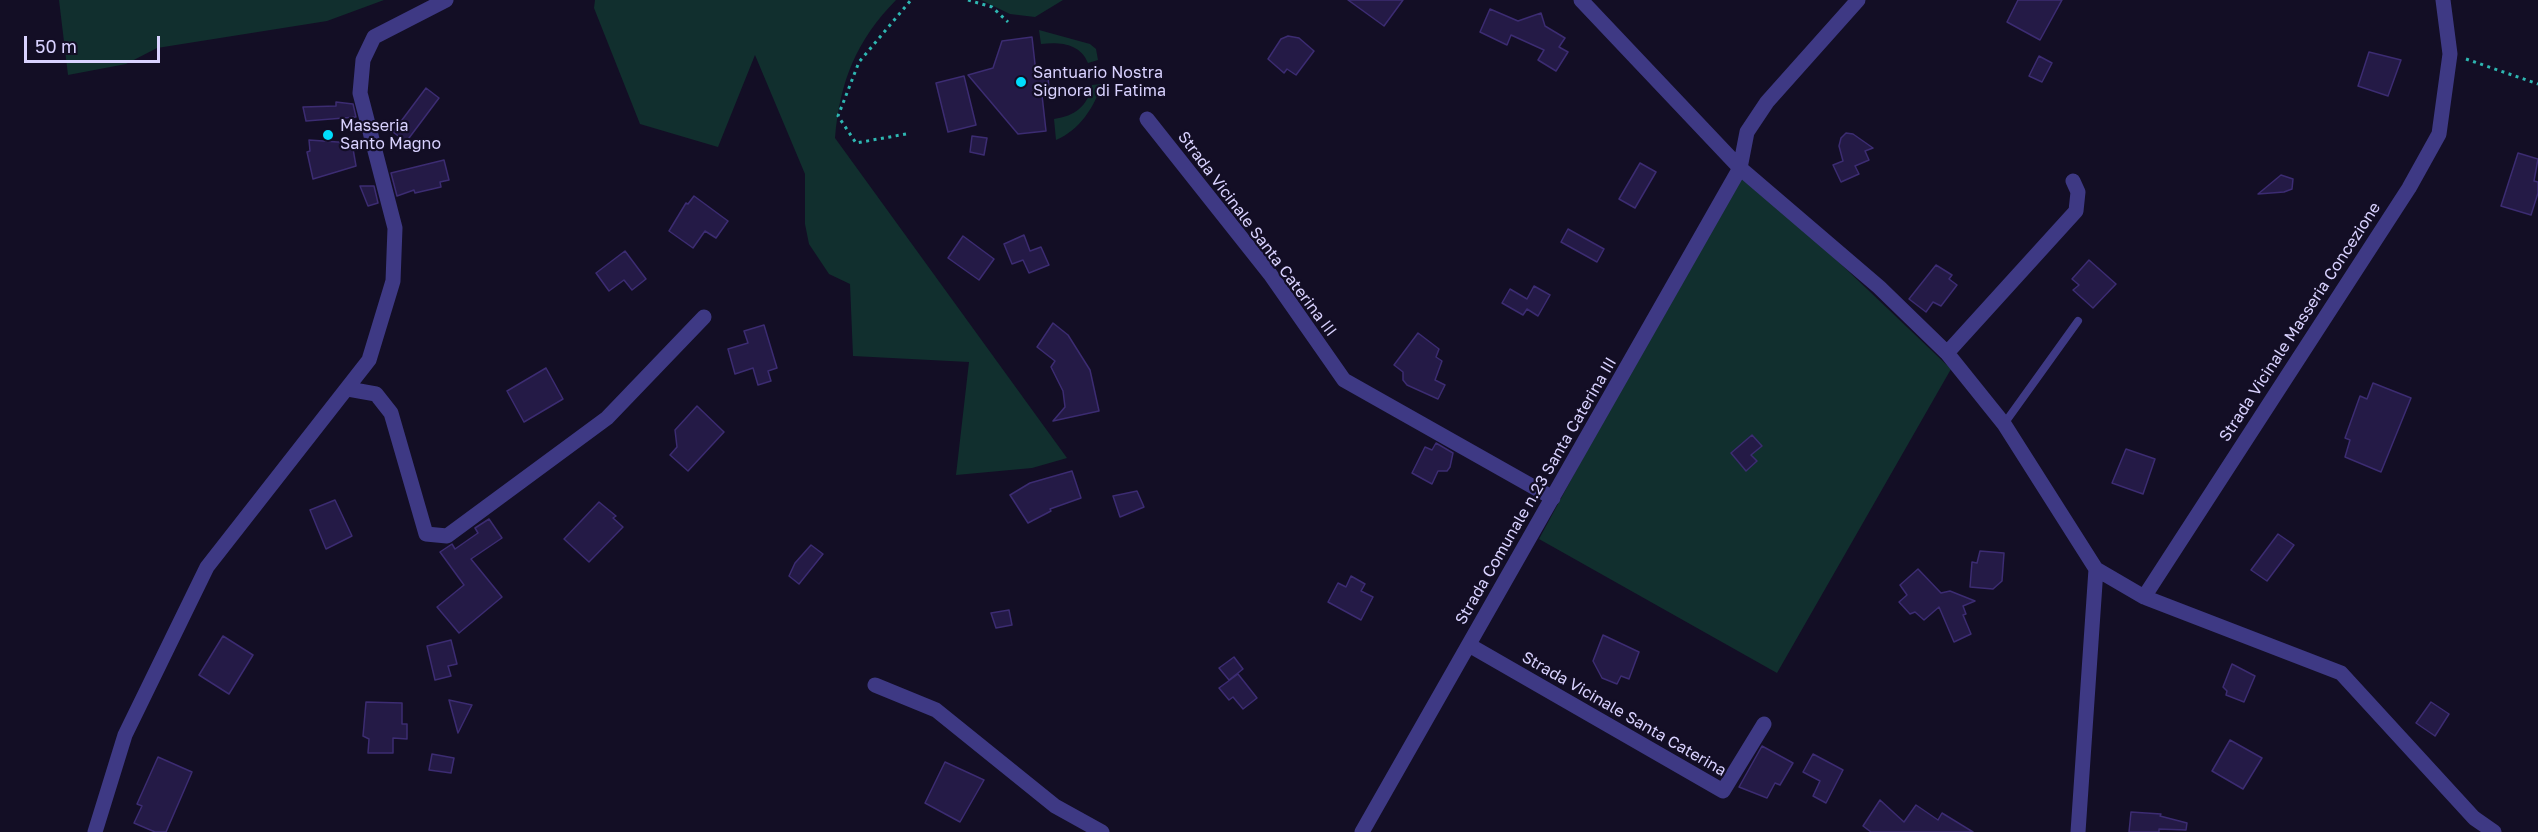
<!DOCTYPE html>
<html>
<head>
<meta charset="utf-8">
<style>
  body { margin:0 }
  #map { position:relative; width:2538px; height:832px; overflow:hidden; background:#130e25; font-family:"Golos Text",sans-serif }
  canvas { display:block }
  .scale { position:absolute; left:24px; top:36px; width:136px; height:27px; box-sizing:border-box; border:3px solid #d9d2ff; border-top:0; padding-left:8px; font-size:18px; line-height:21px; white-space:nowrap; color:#d9d2ff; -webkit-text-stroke:4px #130e25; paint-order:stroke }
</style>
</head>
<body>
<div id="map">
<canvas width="2538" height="832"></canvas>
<div class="scale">50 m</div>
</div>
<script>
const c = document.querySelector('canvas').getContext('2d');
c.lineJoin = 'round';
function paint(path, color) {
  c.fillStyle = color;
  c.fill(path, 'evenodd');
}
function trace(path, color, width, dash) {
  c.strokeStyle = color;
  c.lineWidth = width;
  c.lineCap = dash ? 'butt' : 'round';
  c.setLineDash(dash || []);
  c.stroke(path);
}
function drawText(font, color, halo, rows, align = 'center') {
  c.font = font + ' "Golos Text",sans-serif';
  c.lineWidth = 4.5;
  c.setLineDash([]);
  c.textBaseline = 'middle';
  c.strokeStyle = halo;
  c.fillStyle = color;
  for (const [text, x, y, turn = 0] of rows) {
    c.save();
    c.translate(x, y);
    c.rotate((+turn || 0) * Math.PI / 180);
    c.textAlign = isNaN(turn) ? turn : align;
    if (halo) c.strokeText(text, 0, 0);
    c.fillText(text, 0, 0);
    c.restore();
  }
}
const green = new Path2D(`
  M59,0H384L327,21L157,48L126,64L68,75Z
  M595,0H896C856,41 840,81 835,138L1067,458L1032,468L956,475L969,362L853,356L850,284L829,274L809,244L805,224V174L755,55L718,147L640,124L594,8Z
  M981,0H1063L1035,17L1010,14Z
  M1039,30L1090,44L1096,49L1098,60L1088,63C1080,43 1059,42 1041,44Z
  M1102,84C1094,107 1080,130 1056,140L1054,119C1075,116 1088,106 1092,85Z
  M1740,168L1951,369L1777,673L1539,539Z`);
const building = new Path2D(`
  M1348,0H1403L1384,26Z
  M2018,0H2062L2040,40L2007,22Z
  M1490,9L1518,21L1541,13L1545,26L1565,38L1559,47L1568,52L1556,71L1538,60L1544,50L1511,35L1507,45L1480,32Z
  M1288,36L1299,38L1314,51L1296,75L1287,69L1284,73L1268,59L1281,39Z
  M1032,37L1036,73L1048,77L1049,87L1042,95L1046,131L1018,134L968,75L993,68L1002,41Z
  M2369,52L2401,60L2388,96L2358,86Z
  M2039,56L2052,63L2042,82L2029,76Z
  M964,76L976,125L948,132L936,83Z
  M426,88L439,98L406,142L393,132Z
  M336,102L353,104L356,117L306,121L303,107L336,106Z
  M1846,133L1853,134L1873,148L1865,151L1869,160L1855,166L1859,174L1841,182L1833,165L1843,161L1839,146L1841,138Z
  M972,136L987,138L984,155L970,152Z
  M309,140L352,143L356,166L313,179L307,152L310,151Z
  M2518,153L2538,159L2534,181L2538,182V193L2531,215L2501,206Z
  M444,160L449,180L440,182L441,187L415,193L414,190L397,196L391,173Z
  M1640,163L1656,172L1635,208L1619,199Z
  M2281,175L2293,179L2292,189L2284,192L2258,194Z
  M360,186H374L378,203L368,206Z
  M694,196L728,221L716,238L705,231L693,248L669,231L686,203L688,204Z
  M1568,229L1604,249L1597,262L1561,242Z
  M1024,235L1030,251L1041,247L1049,265L1029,273L1023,260L1012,264L1004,244Z
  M963,236L994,259L979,280L948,258Z
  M625,251L646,279L632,290L624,280L609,291L596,273Z
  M2089,260L2116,284L2093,308L2073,290L2079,285L2072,279Z
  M1936,265L1952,275L1949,279L1957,285L1941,306L1933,302L1926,312L1909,299Z
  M1534,286L1550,295L1538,316L1527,309L1523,315L1502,303L1510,289L1527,299Z
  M1053,323L1068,335L1090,370L1099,411L1053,421L1065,407L1063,391L1051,367L1055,361L1037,347Z
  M764,325L777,368L768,371L771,381L758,385L753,368L735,374L728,349L748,343L744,331Z
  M1418,333L1439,349L1436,357L1442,361L1435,380L1445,385L1438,399L1407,385L1403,380V372L1394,365Z
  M546,368L563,399L524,422L507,391Z
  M2373,383L2411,398L2381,472L2345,457L2350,440L2345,438L2360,396L2367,399Z
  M697,406L724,432L688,471L670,455L677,447L675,430Z
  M1752,435L1762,446L1751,455L1757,461L1746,471L1731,453Z
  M1436,443L1453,453L1450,467L1447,471H1438L1432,484L1412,473L1425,447L1432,450Z
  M2126,449L2155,459L2143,494L2112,483Z
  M1072,471L1081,498L1050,509L1051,511L1028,523L1010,495L1030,483Z
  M1137,491L1144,507L1120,517L1113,496Z
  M335,500L352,536L326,549L310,510Z
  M599,502L616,516L613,518L623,527L589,562L564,539Z
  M489,519L502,538L471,559L502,597L459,633L437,607L464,585L440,552L452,544L455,549L478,533L475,528Z
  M2278,534L2294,545L2267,581L2251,570Z
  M811,545L823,554L799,584L789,576L795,563Z
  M1980,551L2004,553L2002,581L1993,589L1970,587L1972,562L1977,563Z
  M1918,569L1941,593L1950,591L1975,601L1963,606L1966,614L1963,615L1971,634L1954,642L1939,607L1924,620L1915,612L1910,614L1899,602L1907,595L1900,585Z
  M1351,576L1365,584L1361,591L1373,597L1361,620L1328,602L1338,583L1346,587Z
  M1009,610L1012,625L996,628L991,613Z
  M1603,635L1639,652L1629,679L1621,676L1617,684L1602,678L1593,661Z
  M223,636L253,655L229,694L199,675Z
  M451,640L457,664L448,666L451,676L435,680L427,646Z
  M1234,657L1243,669L1229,680L1219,668Z
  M2232,664L2255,676L2244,702L2226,695L2227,691L2223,687Z
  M1238,674L1257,698L1243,709L1233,697L1229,700L1219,688Z
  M449,700L472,705L458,733Z
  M366,702L402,703V724H407V739L393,738V753H368L369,739L363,736Z
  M2431,702L2449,714L2435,736L2416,723Z
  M2230,740L2262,758L2243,789L2212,771Z
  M1762,746L1793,763L1780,785L1775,783L1767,798L1739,787Z
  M432,754L454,758L451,773L429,770Z
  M1813,754L1843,770L1826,803L1813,796L1820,781L1803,772Z
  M158,757L192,772L166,832H155L134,823L142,806L137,804Z
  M945,762L984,780L960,822L925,803Z
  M1880,800L1904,822L1916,805L1938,820L1942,813L1973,832H1871L1863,826Z
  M2131,812L2161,814L2160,816L2187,823L2186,830L2159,829V832H2129Z`);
const path = new Path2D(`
  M968,0L992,7L1008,22
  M2466,59L2538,84
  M906,134L856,143L838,116L859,62L911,0`);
const lane = new Path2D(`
  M2004,424L2078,321`);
const street = new Path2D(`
  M1581,0L1740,168L1879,287L1947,353L2004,424L2096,569L2144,597L2341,673L2474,818L2494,832
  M1147,119L1270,274L1344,380L1553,498
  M1947,353L2076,211L2078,192L2073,181
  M348,389L376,394L391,413L426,534L447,536L607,418L704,317
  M2144,597L2409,188L2439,134L2450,54L2443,0
  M1469,645L1723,791L1764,724
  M875,685L936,710L1055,806L1102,832
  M95,832L125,735L207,567L369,360L393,281L395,228L360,93L363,60L374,37L446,0
  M1362,832L1740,168L1747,132L1767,102L1858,0
  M2078,832L2096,569`);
const markers = [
  [1021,82,6,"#00ddfd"],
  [328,135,6,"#00ddfd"]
];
const poiNames = [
  ["Santuario Nostra",1033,73],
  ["Signora di Fatima",1033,91],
  ["Masseria",340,126],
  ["Santo Magno",340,144]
];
const streetNames = [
  ["Strada Vicinale Santa Caterina III",1257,234,53],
  ["Strada Vicinale Masseria Concezione",2300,322,-57],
  ["Strada Comunale n.23 Santa Caterina III",1536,491,-60],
  ["Strada Vicinale Santa Caterina",1624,714,30]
];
paint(green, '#112f2e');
paint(building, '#241a46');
trace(building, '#3c2c72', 1.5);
trace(path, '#2eb7b2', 3, [3, 4.5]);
trace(lane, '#3e3984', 8);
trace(street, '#3e3984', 15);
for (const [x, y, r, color] of markers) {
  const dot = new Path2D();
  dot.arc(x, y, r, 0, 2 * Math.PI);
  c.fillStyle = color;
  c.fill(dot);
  trace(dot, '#130e25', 2);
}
drawText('16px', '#d9d2ff', '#130e25', poiNames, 'left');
drawText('16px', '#d9d2ff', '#130e25', streetNames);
</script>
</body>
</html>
